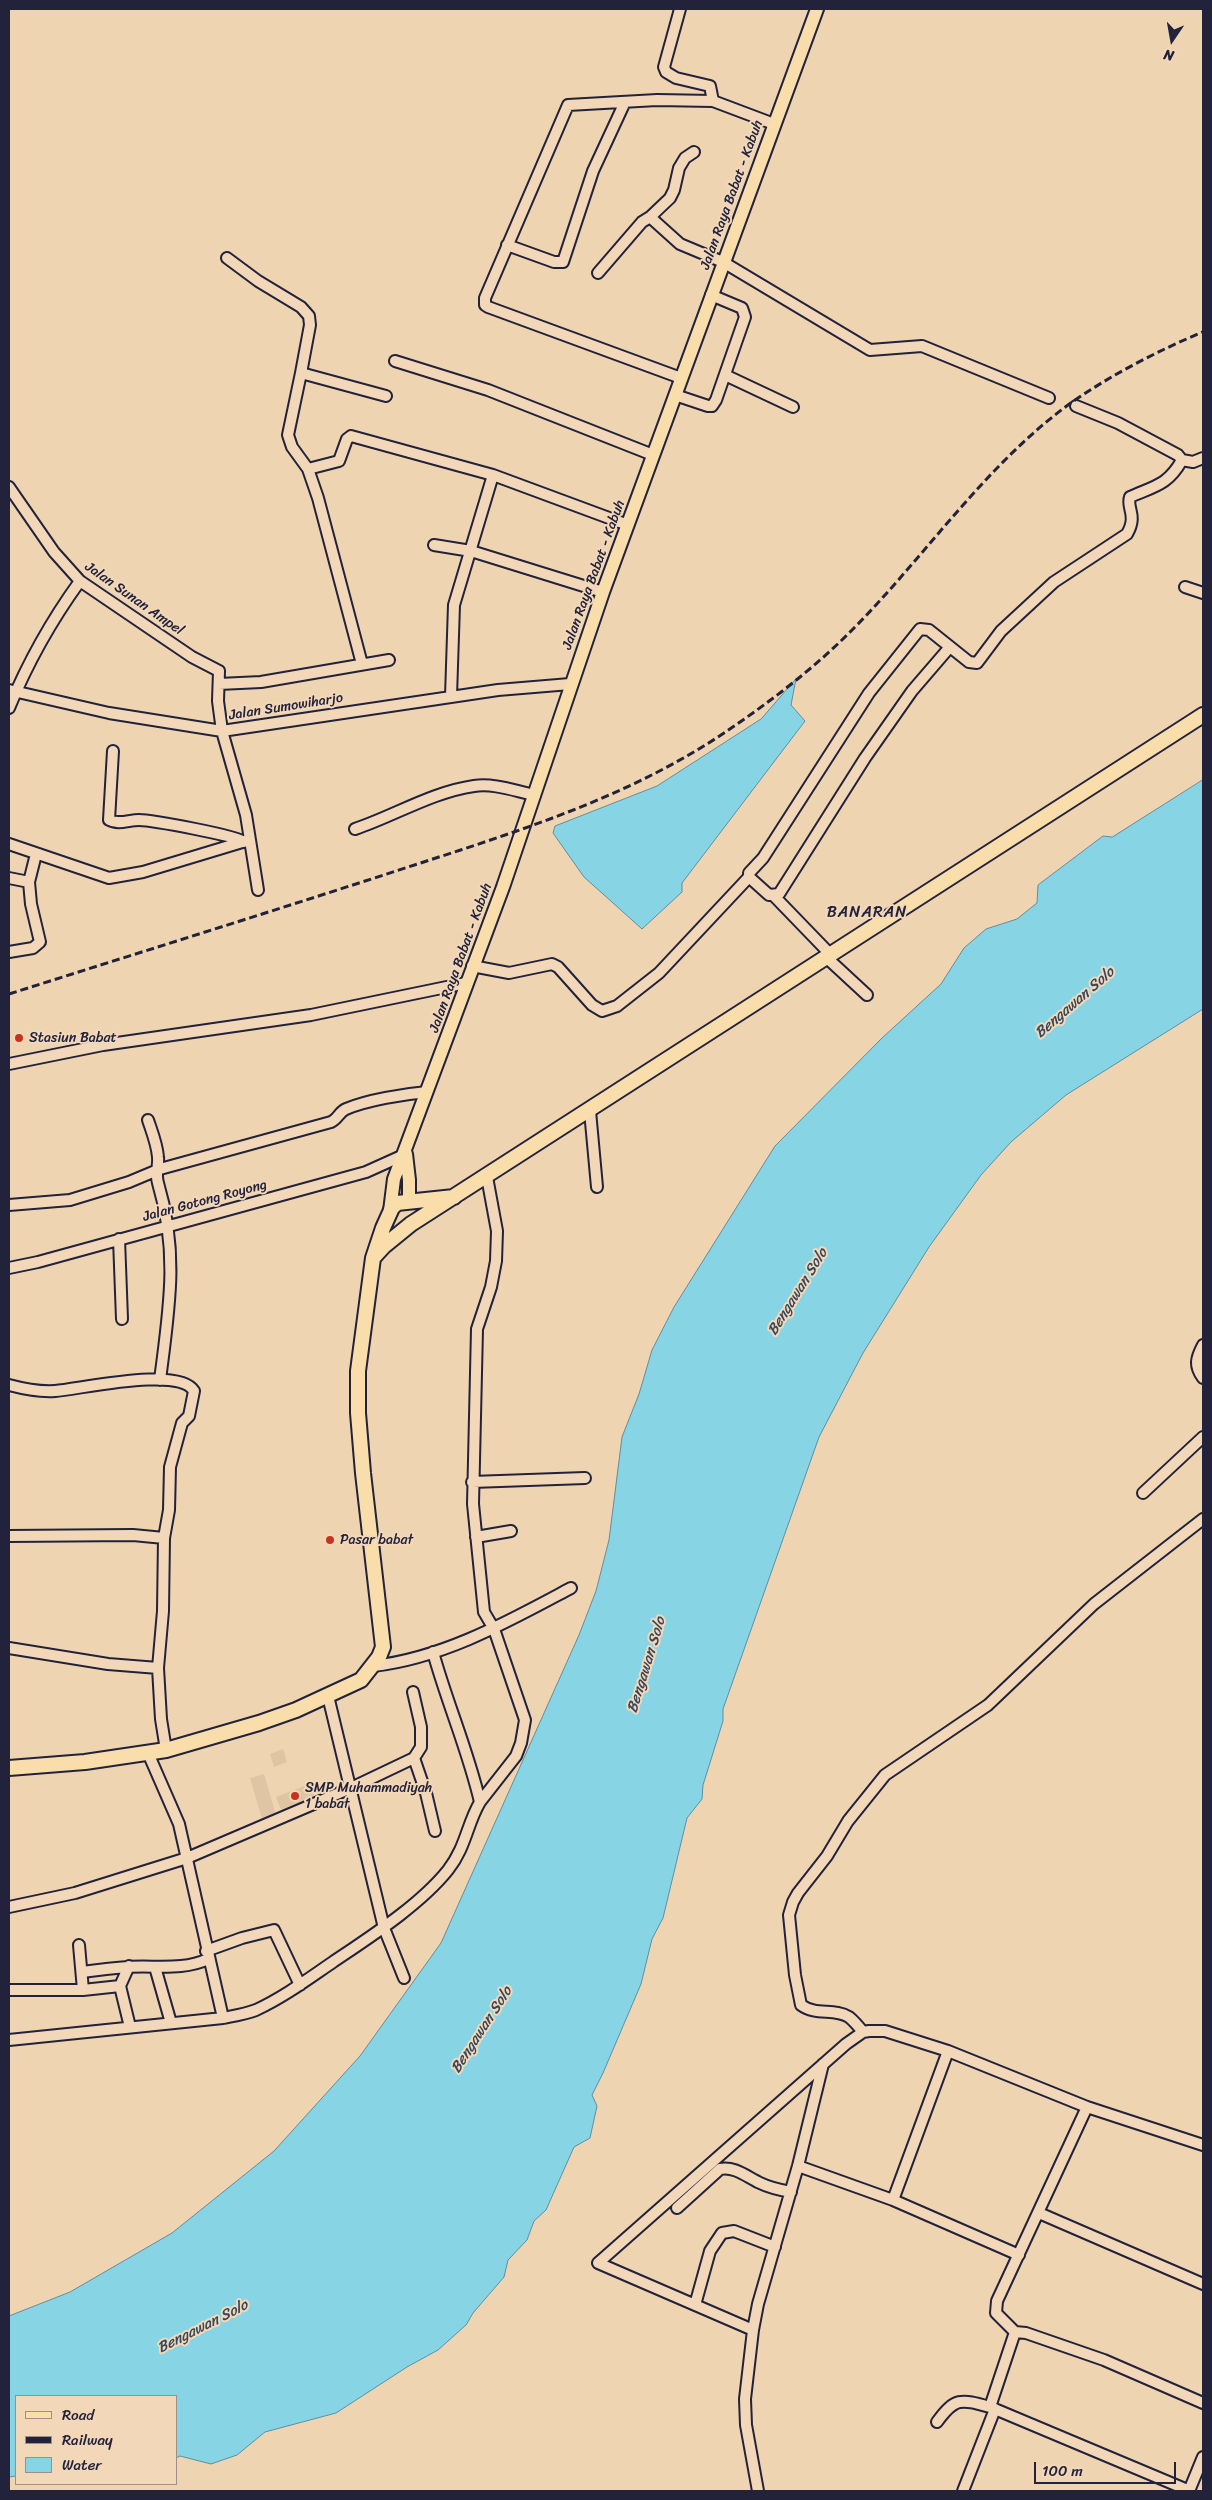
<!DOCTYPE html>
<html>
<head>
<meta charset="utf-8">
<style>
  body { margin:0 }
  #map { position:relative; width:1212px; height:2500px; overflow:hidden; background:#efd4b2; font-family:Sriracha,sans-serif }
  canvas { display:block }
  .frame { position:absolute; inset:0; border:10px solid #22223b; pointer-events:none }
  .legend { position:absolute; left:15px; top:2395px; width:162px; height:90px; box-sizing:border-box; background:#f2d8b9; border:1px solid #9f8f87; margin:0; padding:6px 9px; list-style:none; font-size:15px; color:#22223b }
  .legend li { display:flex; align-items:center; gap:10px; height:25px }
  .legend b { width:25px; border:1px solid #9f8f87 }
  .north { position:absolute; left:1147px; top:15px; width:50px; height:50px; -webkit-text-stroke:4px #f2d8b9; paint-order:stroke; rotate:192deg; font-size:14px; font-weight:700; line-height:20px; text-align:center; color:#22223b }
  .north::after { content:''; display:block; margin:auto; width:18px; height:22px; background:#22223b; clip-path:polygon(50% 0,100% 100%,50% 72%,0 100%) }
  .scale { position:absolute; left:1034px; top:2462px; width:142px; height:22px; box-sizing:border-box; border:2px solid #22223b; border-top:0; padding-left:6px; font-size:15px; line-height:18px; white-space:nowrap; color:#22223b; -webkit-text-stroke:4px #f2d8b9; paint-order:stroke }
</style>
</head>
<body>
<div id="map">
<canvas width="1212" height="2500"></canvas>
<div class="frame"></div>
<ul class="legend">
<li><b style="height:6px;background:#f9deab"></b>Road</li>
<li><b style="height:6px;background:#22223b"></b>Railway</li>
<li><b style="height:14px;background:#87d4e5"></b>Water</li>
</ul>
<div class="north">N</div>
<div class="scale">100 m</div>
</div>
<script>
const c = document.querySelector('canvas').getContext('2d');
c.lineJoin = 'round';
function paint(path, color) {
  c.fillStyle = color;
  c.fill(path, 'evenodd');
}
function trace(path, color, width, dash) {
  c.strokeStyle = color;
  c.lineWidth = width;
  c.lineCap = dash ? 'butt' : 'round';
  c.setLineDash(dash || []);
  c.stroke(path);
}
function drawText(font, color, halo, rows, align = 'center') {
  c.font = font + ' Sriracha,sans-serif';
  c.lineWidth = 4;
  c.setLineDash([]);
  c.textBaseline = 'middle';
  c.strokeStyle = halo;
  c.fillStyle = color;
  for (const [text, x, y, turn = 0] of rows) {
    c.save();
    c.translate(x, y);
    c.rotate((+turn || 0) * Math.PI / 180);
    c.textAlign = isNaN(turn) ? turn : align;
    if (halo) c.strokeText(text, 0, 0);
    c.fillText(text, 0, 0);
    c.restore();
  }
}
const built = new Path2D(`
  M283,1749L287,1762L274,1767L270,1754Z
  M264,1774L276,1815L262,1819L250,1778Z
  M309,1784L314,1796L281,1810L276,1797Z`);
const water = new Path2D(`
  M796,679L791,705L805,721L682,883V892L642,929L584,877L553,833L555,826L657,786L761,719Z
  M1203,780V1009L1066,1095L1011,1142L981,1175L929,1247L863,1353L819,1437L723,1709V1721L703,1785L702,1799L687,1818L663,1918L652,1939L641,1984L603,2073L592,2095L597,2106L590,2138L574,2147L546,2210L534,2221L527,2240L508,2260L504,2277L473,2313L466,2325L438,2350L407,2367L336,2413L265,2432L237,2455L211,2464L180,2456L176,2458V2396H16V2476L9,2477V2316L70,2292L172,2233L274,2151L360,2056L441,1943L579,1635L596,1591L609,1540L622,1437L639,1394L652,1350L674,1307L775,1146L882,1038L941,984L964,948L986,929L1017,919L1037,903L1038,885L1103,836L1112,837Z`);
const minor = new Path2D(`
  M680,9L664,67L666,72L676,78L710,86L713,101
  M650,217L670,198L674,190L679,168L685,158L694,152
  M507,245L554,262H563L593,171L625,102
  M227,258L258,281L301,307L309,316L310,325L301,373L288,435L292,447L308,469L318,498L362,664
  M598,273L642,222L650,217L680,244L723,262L870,350L922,346L1049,398
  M395,361L488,390L653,455
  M301,373L386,396
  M725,375L793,407
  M681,378L488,307L485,305V298L568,105L657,100L713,101L774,124
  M675,395L708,406H712L716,400L745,317L742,308L711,295
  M1182,460L1193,462L1203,458
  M308,469L339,461L347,439L351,436L493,475L628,525
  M9,487L54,552L80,581L192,657L219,671L218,701L222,731L246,815L258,890
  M434,545L471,551L603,592
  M1185,587L1203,593
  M219,684L261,682L389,660
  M9,690L109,713L222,731L498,690L570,684
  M451,696L454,605L493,475
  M9,708C28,662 51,621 80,581
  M113,751L109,820C118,825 129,820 139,820C151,820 239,836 244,842
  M355,829C394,816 432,792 474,786C494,783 515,791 535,795
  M9,844L109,878L143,872L249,840
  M749,877V873L763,858L869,693L920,629L929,630L969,662L977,663L1001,631L1054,582L1127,534C1138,515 1126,508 1130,497C1155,486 1168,485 1182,460L1178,455L1118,423L1076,406
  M9,878L29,882
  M774,896L831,955
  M9,952L33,948L40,942L31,904L29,882L36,854
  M827,958L867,995
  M472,966L509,973L552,964L558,967L592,1005L602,1011L617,1006L659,973L749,877L769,895L779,894L865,758L912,691L949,648
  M9,1064L103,1045L311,1015L466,983
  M590,1111L597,1187
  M148,1120C152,1132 157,1144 158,1157C159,1166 155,1173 158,1183C179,1253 169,1309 160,1380
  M9,1205L70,1200L129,1182L160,1169L331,1122C338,1119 339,1112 346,1109C367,1100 404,1094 427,1092
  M119,1239L122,1319
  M9,1268L38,1262L366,1172L406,1154
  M1203,1345C1196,1358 1194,1366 1203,1378
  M9,1385C24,1389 39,1392 55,1391C81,1389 180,1366 194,1391L189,1416L182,1423L170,1467L169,1510L164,1538L163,1611L158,1668L161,1719L166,1750
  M472,1482L585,1478
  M1143,1493L1203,1437
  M9,1536L133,1535L164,1538
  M476,1537L511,1531
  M9,1648L108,1664L158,1668
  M373,1666C444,1658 509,1621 571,1588
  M328,1696L384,1928L404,1978
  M148,1753L179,1824L223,2018
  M414,1758L426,1793L435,1831
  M480,1802L516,1756L521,1743L525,1720L494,1629L484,1612L473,1504L477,1329L491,1287L496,1261L497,1231L487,1177
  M9,1907L75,1893L187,1858L351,1788L414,1758L421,1747V1727L413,1692
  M79,1945L83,1990
  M206,1951L242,1938L274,1930L300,1985
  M155,1967L171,2023
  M82,1972C97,1970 112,1968 128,1967C154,1965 183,1971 208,1959
  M120,1986L129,1966
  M9,1990H83L120,1986L130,2027
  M863,2032C859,2027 854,2021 849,2017C834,2008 816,2016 801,2005L795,1975L789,1915L793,1902L798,1893L827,1856L848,1821L885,1775L988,1705L1094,1604L1203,1519
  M9,2040L223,2018C233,2016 246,2014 256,2010C284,1997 308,1979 333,1962C370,1937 420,1905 448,1870C466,1847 467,1824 480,1802C468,1750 447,1703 433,1652
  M798,2166L893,2200L1019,2255
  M893,2200L948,2051
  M677,2208L720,2169C735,2166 747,2177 760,2183C770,2188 780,2190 791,2192
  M1039,2213L1203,2284
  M695,2305L710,2251L722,2233L734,2231L775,2247
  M753,2330L598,2263L846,2044L863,2032L869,2031H885L948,2051L1087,2107L1203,2145
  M1015,2332L1026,2333L1104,2360L1203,2403
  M990,2407L1015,2332L996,2313L997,2301L1087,2107
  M937,2422C955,2397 961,2399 990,2407L1190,2491
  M758,2491L746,2425L745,2399L753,2330L758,2304L798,2166L823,2064
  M963,2491L995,2409
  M1189,2491L1203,2457`);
const major = new Path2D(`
  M406,1154L409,1180V1202
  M390,1211L394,1179L503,887L603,592L817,9`);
const highway = new Path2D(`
  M373,1258L384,1246L411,1224L1203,715
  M9,1768L85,1762L166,1750L259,1723L296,1710L361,1680L379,1657L383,1647L363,1473L358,1413V1371L373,1258L383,1228L392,1208L397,1203L454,1197`);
const rail = new Path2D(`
  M9,994C138,953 267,913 396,871C509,834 624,800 724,733C770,702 816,667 855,627C926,555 985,466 1068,405C1107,377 1159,350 1203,332`);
const markers = [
  [19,1038,5,"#c8321e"],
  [330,1540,5,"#c8321e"],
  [295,1796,5,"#c8321e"]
];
const streetNames = [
  ["Jalan Raya Babat - Kabuh",732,195,-70],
  ["Jalan Raya Babat - Kabuh",594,575,-70],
  ["Jalan Sunan Ampel",134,599,35],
  ["Jalan Sumowiharjo",286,707,-9],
  ["Jalan Raya Babat - Kabuh",461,958,-70],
  ["Jalan Gotong Royong",205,1201,-15]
];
const poiNames = [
  ["Stasiun Babat",29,1038],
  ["Pasar babat",340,1540],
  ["SMP Muhammadiyah",305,1788],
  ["1 babat",305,1804]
];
const waterNames = [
  ["Bengawan Solo",1075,1003,-41],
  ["Bengawan Solo",798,1292,-58],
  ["Bengawan Solo",647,1665,-73],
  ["Bengawan Solo",482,2030,-57],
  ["Bengawan Solo",203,2327,-27]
];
const quarterNames = [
  ["BANARAN",867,913]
];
paint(built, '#dfc5a3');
paint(water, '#87d4e5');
trace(water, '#5f8da1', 1);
trace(minor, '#22223b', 14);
trace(major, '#22223b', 16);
trace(highway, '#22223b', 18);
trace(minor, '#f2d8b9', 10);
trace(major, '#f9deab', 12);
trace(highway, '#f9deab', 14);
trace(rail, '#22223b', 3, [8, 4]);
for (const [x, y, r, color] of markers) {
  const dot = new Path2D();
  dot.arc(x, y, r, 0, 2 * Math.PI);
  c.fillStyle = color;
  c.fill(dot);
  trace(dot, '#f2d8b9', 2);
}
drawText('14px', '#22223b', '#f2d8b9', streetNames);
drawText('14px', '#22223b', '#f2d8b9', poiNames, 'left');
drawText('italic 15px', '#36465d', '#f2d8b9', waterNames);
c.letterSpacing = '1px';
drawText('16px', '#22223b', '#f2d8b9', quarterNames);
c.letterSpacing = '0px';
</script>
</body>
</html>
